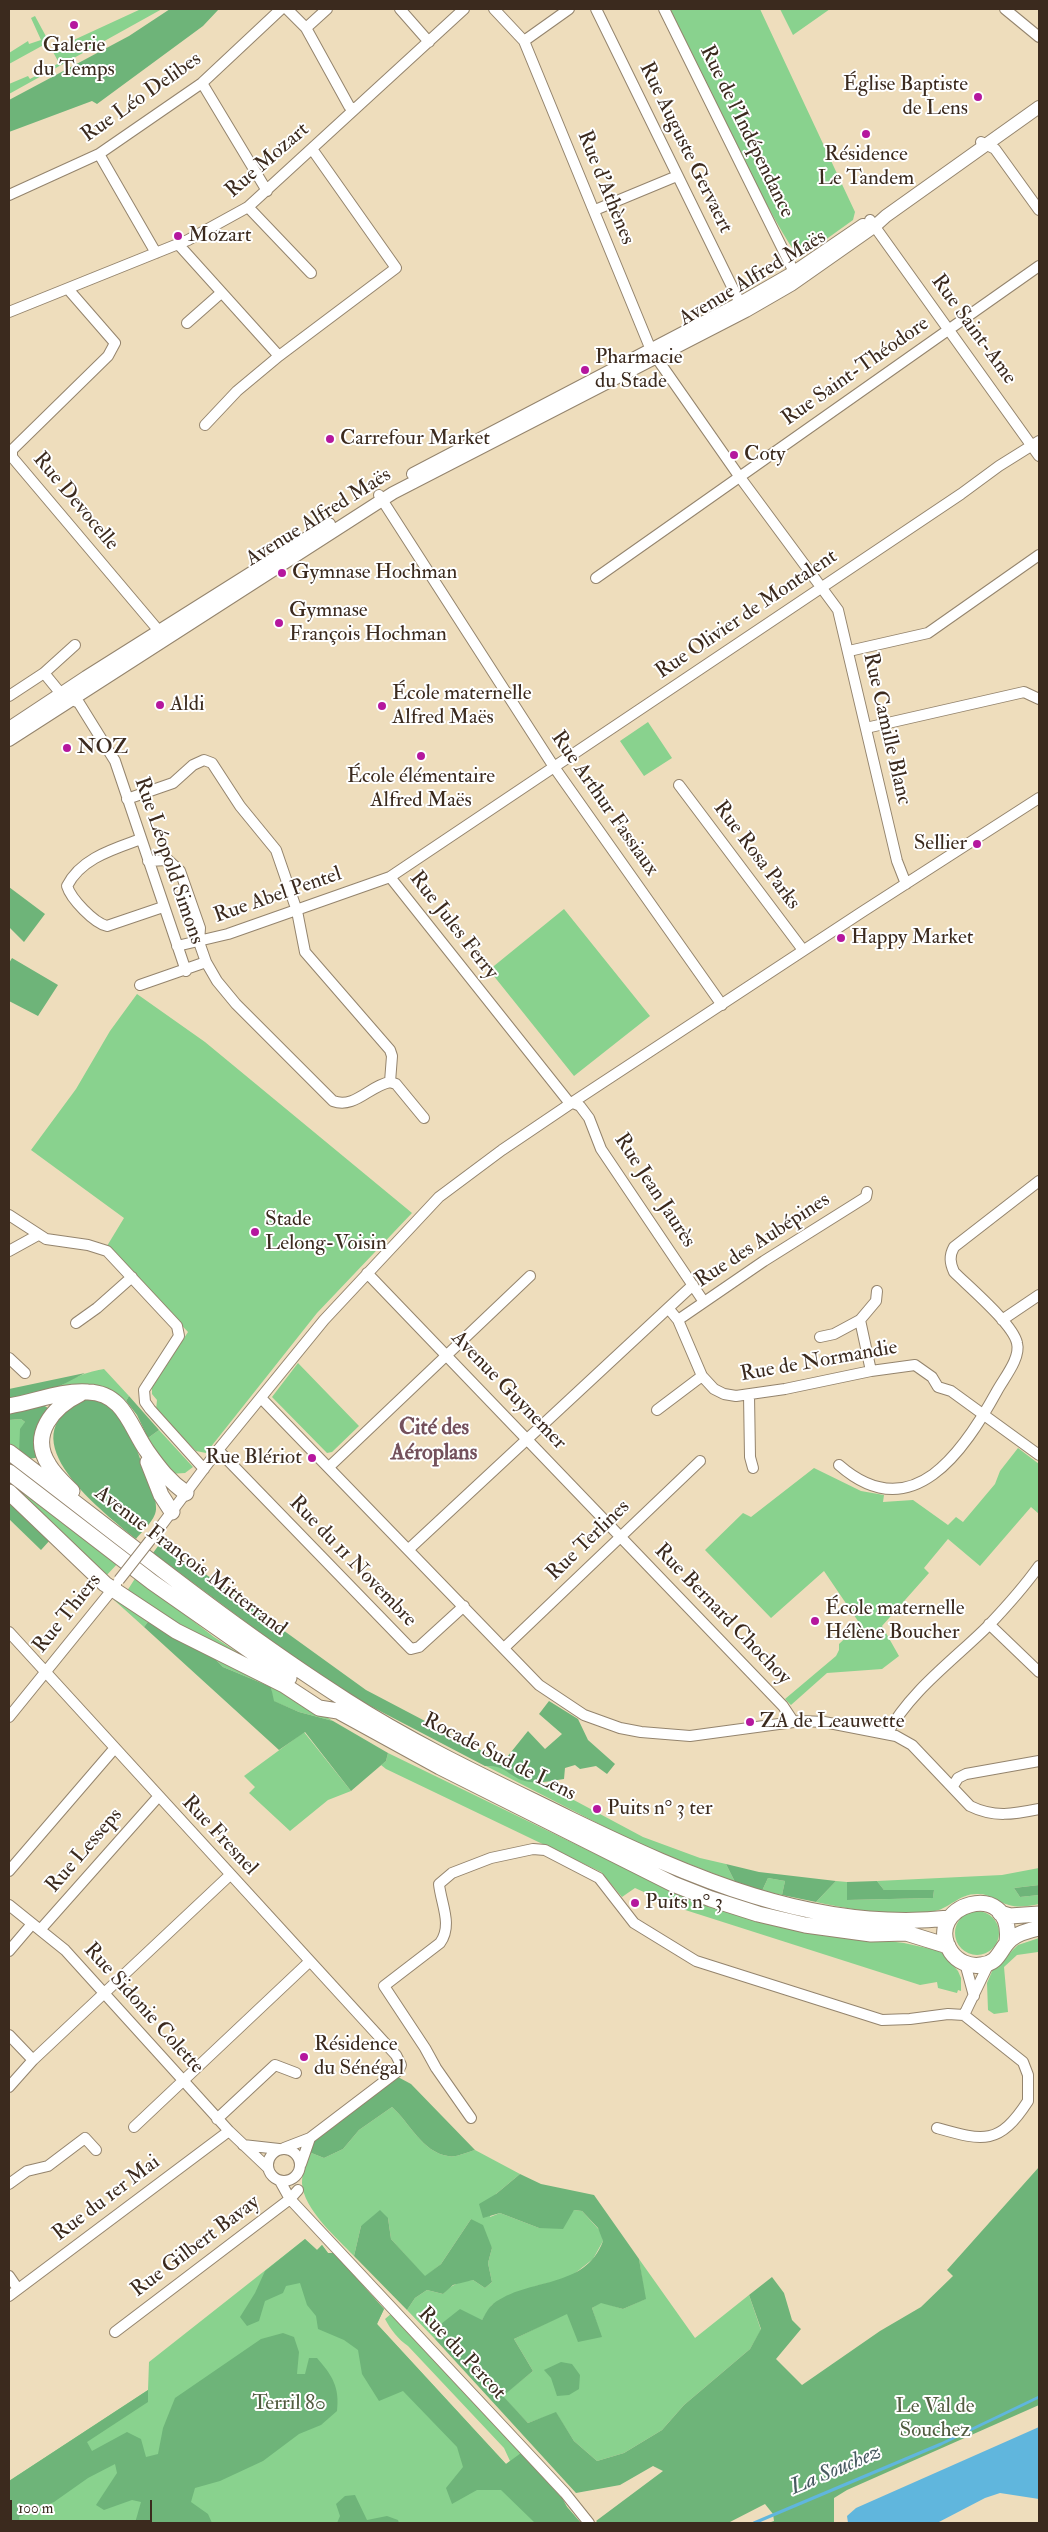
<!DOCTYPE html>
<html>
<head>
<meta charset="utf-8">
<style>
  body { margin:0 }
  #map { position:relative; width:1048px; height:2532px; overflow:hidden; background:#eeddbc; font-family:"IM FELL Double Pica",serif }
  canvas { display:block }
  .frame { position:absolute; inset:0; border:10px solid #3b2a1e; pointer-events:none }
  .scale { position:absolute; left:10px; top:2500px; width:142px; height:22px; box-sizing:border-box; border:2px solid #3b2a1e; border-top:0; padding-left:6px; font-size:15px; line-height:18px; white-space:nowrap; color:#3b2a1e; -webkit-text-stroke:4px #fff; paint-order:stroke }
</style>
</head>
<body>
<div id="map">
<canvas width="1048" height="2532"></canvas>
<div class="frame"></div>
<div class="scale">100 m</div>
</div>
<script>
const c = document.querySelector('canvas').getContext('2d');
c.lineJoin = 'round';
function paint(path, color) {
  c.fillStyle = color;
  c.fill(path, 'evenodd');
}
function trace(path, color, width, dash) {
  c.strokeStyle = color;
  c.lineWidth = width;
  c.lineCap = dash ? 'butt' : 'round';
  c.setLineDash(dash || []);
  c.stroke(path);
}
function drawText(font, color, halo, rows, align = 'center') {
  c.font = font + ' "IM FELL Double Pica",serif';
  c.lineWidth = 4;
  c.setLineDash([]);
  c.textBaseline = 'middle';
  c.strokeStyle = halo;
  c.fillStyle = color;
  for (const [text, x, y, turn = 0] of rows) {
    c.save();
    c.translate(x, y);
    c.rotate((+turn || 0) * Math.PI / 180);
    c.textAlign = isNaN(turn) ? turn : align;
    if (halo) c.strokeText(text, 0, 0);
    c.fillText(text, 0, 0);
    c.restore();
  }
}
const green = new Path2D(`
  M141,9H162L9,94V84L28,76L30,79L59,63L52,50Z
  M669,9H760L855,212L853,220L807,253L799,255C783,247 685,40 669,9Z
  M780,9H830L793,35Z
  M35,16L49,42L9,64V53L28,41L29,44L41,40L31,18Z
  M648,722L672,758L644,776L620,741Z
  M564,909L650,1016L574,1076L489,970Z
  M137,994L205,1042L412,1213L317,1313L206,1453L196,1451L156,1410L157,1400L152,1394V1387L188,1332L107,1246L124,1218L31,1150L76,1089L110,1031Z
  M298,1363L359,1426L332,1452L327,1453L272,1397Z
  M104,1369L129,1396L126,1401C104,1382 84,1384 57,1390C65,1379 91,1371 104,1369Z
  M21,1419L25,1422L19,1453L9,1444V1420Z
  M159,1430L193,1467L185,1473L170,1474L162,1466L148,1438Z
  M1018,1448L1039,1464V1514L1031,1507L980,1566L948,1539L924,1568L929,1573L882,1626L899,1656L882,1669L827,1673L791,1705L785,1699L836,1656L839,1650V1644L860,1624L824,1571L771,1618L705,1550L743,1513L751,1517L814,1468L861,1491L884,1495L883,1502L913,1500L948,1525L956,1517L963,1522L995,1484L1000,1471Z
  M9,1479L118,1563L106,1576L9,1486Z
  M136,1577L214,1637L240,1654L176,1625L127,1591Z
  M116,1599L150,1619L144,1627L114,1600Z
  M209,1653L285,1692L333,1721L299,1712L273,1701L271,1687L223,1667Z
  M304,1732L351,1791L328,1800L290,1831L249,1793L255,1787L244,1776Z
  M388,1753L653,1882L864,1938L904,1943L940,1951L958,1971L961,1978V1991L958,1990L957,1993L938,1988L937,1982L920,1985L679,1908L635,1888L622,1897L601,1872L386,1769L381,1765L386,1761Z
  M498,1765L522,1780L542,1783L643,1837L700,1858L726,1864L735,1882L640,1845L486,1766Z
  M1039,1868V1885L1014,1888L1020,1897L1039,1895V1904C1029,1906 1019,1908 1009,1905C997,1902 989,1893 977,1894C959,1894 950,1908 935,1911C897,1918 853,1910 816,1902L836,1881L847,1882V1900L933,1898L934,1890H884L877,1881L1002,1875Z
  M768,1878L785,1881L782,1895L762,1891Z
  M955 1933a22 22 0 1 1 44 0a22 22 0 1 1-44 0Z
  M1039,1938L1038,1952L1017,1955L1004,1967L1008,2012L994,2014L988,2010L987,1983L993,1969L1018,1945Z
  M392,2107C410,2123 422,2152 448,2156C455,2158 468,2152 475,2150L520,2174L496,2194L490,2217L500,2213L539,2228L574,2210L582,2211L602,2233L603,2241L593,2259L569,2278L536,2286L492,2305L482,2320L441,2324L435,2339L407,2310L415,2298L427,2290L443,2294C451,2284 462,2281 473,2280L485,2288L492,2282L488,2263L492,2248L471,2219L441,2264L425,2277L391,2239L388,2218L361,2226L354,2256C338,2239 303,2209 302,2183C302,2173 306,2162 309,2152L324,2158L343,2149L359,2130Z
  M305,2239L317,2250L322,2245L328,2253H334L384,2309L377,2324L506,2464L510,2461L504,2448L408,2346C398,2339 391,2330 385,2319L392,2313L562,2498L567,2507L581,2523H9V2481L148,2390L149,2362Z
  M639,2259L695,2338L749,2295L761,2330L750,2349L684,2405L662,2430L624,2453L597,2461L574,2441L556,2413L528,2423L502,2396L533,2371L514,2339L567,2313L601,2337L592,2308L601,2302L623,2309L645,2299Z`);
const forest = new Path2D(`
  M170,9H219L203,26L97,104L92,101L9,132V100L129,36Z
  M9,887L45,914L24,942L9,927Z
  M12,958L58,985L38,1016L9,1001V963Z
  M85,1373L60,1386L57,1390L9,1402V1389Z
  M129,1396L159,1430L148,1438L137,1415L126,1401Z
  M92,1397C125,1404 137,1449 146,1477C150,1486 156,1497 156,1507C157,1519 143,1530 136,1539C96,1507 0,1431 92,1397Z
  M40,1403L51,1410L41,1457L28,1459L19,1453L20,1429L25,1422L21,1419L9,1420V1410Z
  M9,1498L51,1539L41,1550L9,1519Z
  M161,1542L366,1690L503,1762L528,1731L545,1749L562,1734L539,1714L549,1701L578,1719L588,1740L615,1764L607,1774L596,1766L580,1769L575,1765L565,1768L564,1779C551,1781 535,1785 521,1780C506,1773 504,1765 485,1766L355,1698L290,1655L153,1553Z
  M150,1619L209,1653L223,1667L271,1687L274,1701L299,1712L333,1721L388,1753L386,1761L351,1791L305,1732L279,1750L144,1627Z
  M726,1864L759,1872L836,1881L816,1902L782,1895L785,1881L768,1878L762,1891L735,1882Z
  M877,1881L884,1890H934L933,1898L847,1900V1882Z
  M1039,1885V1895L1020,1897L1014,1888Z
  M398,2077L411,2084L475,2150C468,2152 455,2158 448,2156C422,2152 410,2123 392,2107L359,2130L343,2149L324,2158L309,2152L312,2141Z
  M1039,2167V2405L847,2490L834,2498V2523H768L774,2521L773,2514L765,2504L728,2523H598L596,2521L663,2471L653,2466L620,2485L576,2493L435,2339L441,2324L460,2309L482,2320C485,2315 488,2308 493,2304C528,2277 585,2290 603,2241L598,2228L582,2211L574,2210L563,2229L539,2228L500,2213L483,2218L479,2204L496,2194L520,2174L541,2184L594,2195L639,2259L646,2299L623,2309L601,2303L592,2308L602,2337L578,2342L567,2314L514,2339L533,2371L503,2396L528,2423L556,2412L574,2441L597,2461L624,2453L662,2430L684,2405L750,2349L761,2329L749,2295L772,2277L784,2293L792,2320L801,2329L776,2359L802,2385L880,2331L921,2307L953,2276L947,2270Z
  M380,2210L388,2218L391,2239L425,2276L441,2264L471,2219L483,2225L492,2248L488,2263L492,2282L485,2288L473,2280L453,2285L443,2294L427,2290L415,2298L407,2310L354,2256L361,2226Z
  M305,2239L317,2250L322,2245L328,2253H334L384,2309L377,2324L506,2464L521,2453L562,2498L567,2507L581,2523H535L501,2490H477L452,2504L446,2488L463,2467L457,2447L403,2391L379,2401L362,2374L358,2350L344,2340L318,2329L316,2316L307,2305L300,2283L286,2286L283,2293L265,2301L259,2321L247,2326L240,2317L255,2293L265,2271Z
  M283,2333L294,2337L299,2352L297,2374H305L309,2358H317C332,2375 340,2387 337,2411L321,2425L299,2434L263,2461L220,2481L195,2488L191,2502L208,2514L212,2523H135L141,2502L132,2500L104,2510L96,2505L117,2473L115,2464L88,2478L54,2502L19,2517L20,2523H9V2481L148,2390V2402L87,2442L92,2451L127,2432L141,2439L146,2457L158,2454L163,2428L175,2398L261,2339Z
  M561,2362L572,2364L580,2375L579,2389L569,2395L557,2396L551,2378L544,2370Z
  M355,2495L367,2520L387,2516L398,2520L399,2523H337L340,2516L336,2504L345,2496Z`);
const water = new Path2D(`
  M1039,2427V2499L1000,2493L985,2498L937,2523H848L847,2516L856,2508Z`);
const stream = new Path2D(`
  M754,2523L941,2444L1039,2397`);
const minor = new Path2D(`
  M287,9L306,28L349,106L354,110
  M400,9L429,42
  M494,9L524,41L651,350L739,476L838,610L897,861L906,884
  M596,9L740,303
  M664,9L794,272
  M1005,9L1039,37
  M306,28L327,9
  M524,41L569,9
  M202,83L267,191
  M981,142L995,149L1039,210
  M99,154L156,253
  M9,195L99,154L202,83L281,9
  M248,207L311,273
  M595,210L677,176
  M870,220L1039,456
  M178,244L279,356
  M68,289L115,343L108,356L12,450V457L159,631
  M9,312L188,240L248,207L464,9
  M187,323L221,293
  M205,425L237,391L279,356L396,268L312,149
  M379,495L554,767L722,1005
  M596,578L1039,266
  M849,651L928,633L1039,555
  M44,673L62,695L79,703L115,761L186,971
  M9,696L44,673L75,645
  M866,728L1024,692L1039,699
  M679,785L803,950
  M127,799L173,783L193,765L204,760L212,763L240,806L276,850L297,911L305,952L390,1050L392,1056L390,1082
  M141,839C114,849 81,858 67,886C71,899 94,923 107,926L163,907
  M148,861L168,860L180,871L200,928L199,942L206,962L217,981L236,1004L333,1101C355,1109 369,1086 390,1082
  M390,877L568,1101L580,1106L589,1118L601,1149L704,1302
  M177,946L228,934L390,877L961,494L999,466L1039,441
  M140,985L206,962
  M390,1082L396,1084L424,1118
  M9,1215L46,1239L88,1245L107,1251L177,1326L179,1336L144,1390L145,1402L150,1409L204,1469
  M9,1251L38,1235
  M367,1273L783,1706L793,1721
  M678,1320L764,1261L866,1197L867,1192
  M1002,1320L1039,1295
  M76,1323L97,1308L132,1277
  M820,1337L834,1334L860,1320
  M9,1358L25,1373
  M871,1371L860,1320L876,1301L877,1291
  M702,1376L714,1389L724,1394L736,1396L785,1389L871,1371L915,1365L932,1377L938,1387L951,1391L1039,1455
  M749,1395L750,1457L753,1468
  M261,1398L539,1685L584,1715L620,1728L641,1732L690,1736L801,1721L824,1722L896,1736L912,1745L970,1806C994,1818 1014,1814 1039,1809
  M657,1410L702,1376L678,1320L668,1308
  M218,1450L411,1649L419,1647L464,1606
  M839,1465C912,1529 964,1451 997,1391C1004,1378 1021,1358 1017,1343C1013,1324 969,1287 954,1272C950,1263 949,1256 954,1247L1039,1181
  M329,1467L530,1276
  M155,1534L218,1450L324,1320L439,1197L502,1150L573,1102L862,912L1039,798
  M409,1549L693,1285
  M989,1624L1039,1672
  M9,1632L396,2055L401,2065L398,2071L310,2138L284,2148
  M504,1648L700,1461
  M9,1717L116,1585
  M887,1734C911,1690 954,1660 989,1625C1007,1606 1024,1587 1039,1566
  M953,1786L958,1778L966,1774L1039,1761
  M9,1871L114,1749
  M9,1905L65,1950L229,2131L268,2168
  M40,1930L158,1797
  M9,1951L32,1924
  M965,1963L974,1996
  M964,2015L989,1963
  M9,2035L33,2060
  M9,2087L33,2060L230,1875
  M471,2118L436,2068L425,2048L384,1986L440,1943C453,1925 441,1904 439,1884L452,1873L491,1858L533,1849L545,1850L599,1878L634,1923L696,1961L882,2020L910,2019L948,2014L964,2015L1023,2062L1028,2075V2101C999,2146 983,2141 937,2128
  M217,2119L275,2065L296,2073
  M134,2127L309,1962
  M243,2145L279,2149
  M268 2165a16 16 0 1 1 32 0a16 16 0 1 1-32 0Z
  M301,2164L310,2138
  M280,2181L290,2199L565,2493L589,2523
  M9,2184L27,2171L48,2166L85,2138L96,2150
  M9,2276L18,2289
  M9,2296L229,2131
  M115,2332L290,2199L298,2190`);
const major = new Path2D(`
  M413,474L740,303L794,272L863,225
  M9,728L86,677L329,524
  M9,740L393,493L746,311L791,285L875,226L886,216L1039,107`);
const highway = new Path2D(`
  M9,1406C35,1402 61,1390 88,1392C124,1393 130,1427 147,1451C159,1468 169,1481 186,1493
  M9,1452C120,1536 229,1626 347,1701C417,1746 495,1782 570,1819C690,1877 814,1933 950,1918
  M148,1462L161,1495L172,1512
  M9,1472L152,1582L289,1678
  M72,1491C64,1483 55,1475 49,1465C29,1435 53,1407 80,1394
  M9,1492L105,1584L176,1631L284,1685L319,1708L338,1711L440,1767L673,1884L711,1899L758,1914L805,1925L871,1934L906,1933L948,1946
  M1000,1913L1010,1916L1039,1914
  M1007,1942C1015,1876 920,1905 951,1952C957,1961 969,1967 981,1965C1000,1963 999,1949 1011,1939C1018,1933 1030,1930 1039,1928`);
const minorBridge = new Path2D(`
  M119,1580L155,1534`);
const markers = [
  [74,25,5,"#b5179e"],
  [978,97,5,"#b5179e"],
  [866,134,5,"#b5179e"],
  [178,236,5,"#b5179e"],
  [585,370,5,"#b5179e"],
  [330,439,5,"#b5179e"],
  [734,455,5,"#b5179e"],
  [282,573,5,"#b5179e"],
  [279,623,5,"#b5179e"],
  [160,705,5,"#b5179e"],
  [382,706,5,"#b5179e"],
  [67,748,5,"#b5179e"],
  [421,756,5,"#b5179e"],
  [977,844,5,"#b5179e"],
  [841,938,5,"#b5179e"],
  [255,1232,5,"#b5179e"],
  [312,1458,5,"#b5179e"],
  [815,1621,5,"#b5179e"],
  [750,1722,5,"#b5179e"],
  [597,1809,5,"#b5179e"],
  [635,1903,5,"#b5179e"],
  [304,2057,5,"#b5179e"]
];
const poiNames = [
  ["Galerie",74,46,"center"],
  ["du Temps",74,70,"center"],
  ["Église Baptiste",968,85,"right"],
  ["de Lens",968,109,"right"],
  ["Résidence",866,155,"center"],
  ["Le Tandem",866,179,"center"],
  ["Mozart",188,236],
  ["Pharmacie",595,358],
  ["du Stade",595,382],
  ["Carrefour Market",340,439],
  ["Coty",744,455],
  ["Gymnase Hochman",292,573],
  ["Gymnase",289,611],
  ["François Hochman",289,635],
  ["École maternelle",392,694],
  ["Alfred Maës",392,718],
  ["Aldi",170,705],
  ["NOZ",77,748],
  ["École élémentaire",421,777,"center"],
  ["Alfred Maës",421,801,"center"],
  ["Sellier",967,844,"right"],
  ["Happy Market",851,938],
  ["Stade",265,1220],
  ["Lelong-Voisin",265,1244],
  ["Rue Blériot",302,1458,"right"],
  ["École maternelle",825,1609],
  ["Hélène Boucher",825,1633],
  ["ZA de Leauwette",760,1722],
  ["Puits n° 3 ter",607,1809],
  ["Puits n° 3",645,1903],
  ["Résidence",314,2045],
  ["du Sénégal",314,2069]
];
const streetNames = [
  ["Rue Léo Delibes",142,98,-35],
  ["Rue de l'Indépendance",746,132,64],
  ["Rue Auguste Gervaert",685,148,64],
  ["Rue Mozart",268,161,-41],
  ["Rue d'Athènes",605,188,68],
  ["Avenue Alfred Maës",753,279,-31],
  ["Rue Saint-Ame",973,330,54],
  ["Rue Saint-Théodore",856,372,-35],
  ["Rue Devocelle",75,502,50],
  ["Avenue Alfred Maës",319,518,-32],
  ["Rue Olivier de Montalent",747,615,-34],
  ["Rue Camille Blanc",886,729,77],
  ["Rue Arthur Fassiaux",604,804,55],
  ["Rue Rosa Parks",756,856,53],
  ["Rue Léopold Simons",168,861,71],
  ["Rue Abel Pentel",278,896,-19],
  ["Rue Jules Ferry",453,926,52],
  ["Rue Jean Jaurès",654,1191,57],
  ["Rue des Aubépines",763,1241,-33],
  ["Rue de Normandie",819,1362,-10],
  ["Avenue Guynemer",508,1391,46],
  ["Rue Terlines",589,1541,-44],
  ["Avenue François Mitterrand",190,1562,37],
  ["Rue du 11 Novembre",352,1562,46],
  ["Rue Thiers",68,1614,-51],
  ["Rue Bernard Chochoy",722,1615,46],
  ["Rocade Sud de Lens",499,1758,27],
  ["Rue Fresnel",219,1836,47],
  ["Rue Lesseps",85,1851,-49],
  ["Rue Sidonie Colette",143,2009,48],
  ["Rue du 1er Mai",107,2199,-37],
  ["Rue Gilbert Bavay",196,2247,-37],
  ["Rue du Percot",461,2354,47]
];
const parkNames = [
  ["Terril 80",289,2404],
  ["Le Val de",935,2407],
  ["Souchez",935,2431]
];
const neighbourhoodNames = [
  ["Cité des",434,1429],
  ["Aéroplans",434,1454]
];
const waterNames = [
  ["La Souchez",836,2471,-23]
];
paint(green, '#89d28e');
paint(forest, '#6eb479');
paint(water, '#60b6dd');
trace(stream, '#60b6dd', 3);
trace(minor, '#94846d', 12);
trace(major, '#94846d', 14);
trace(highway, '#94846d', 17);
trace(minor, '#fff', 10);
trace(major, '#fff', 12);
trace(highway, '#fff', 15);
trace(minorBridge, '#94846d', 12, []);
trace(minorBridge, '#fff', 10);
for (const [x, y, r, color] of markers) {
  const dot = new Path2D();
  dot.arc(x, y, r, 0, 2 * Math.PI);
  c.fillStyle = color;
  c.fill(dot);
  trace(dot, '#fff', 2);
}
drawText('21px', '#3b2a1e', '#fff', poiNames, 'left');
drawText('21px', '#3b2a1e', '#fff', streetNames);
drawText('21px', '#525c40', '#fff', parkNames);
drawText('bold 22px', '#74515c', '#fff', neighbourhoodNames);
drawText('italic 22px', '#485b61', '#fff', waterNames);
</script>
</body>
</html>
